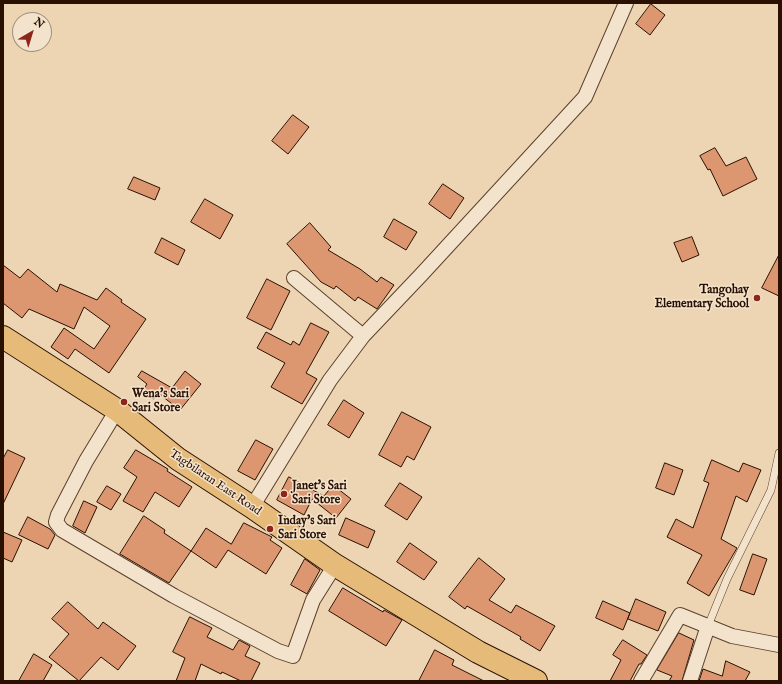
<!DOCTYPE html>
<html>
<head>
<meta charset="utf-8">
<style>
  body { margin:0 }
  #map { position:relative; width:782px; height:684px; overflow:hidden; background:#edd4b2; font-family:"IM FELL English",serif }
  canvas { display:block }
  .frame { position:absolute; inset:0; border:4px solid #291000; pointer-events:none }
  .north { position:absolute; left:12px; top:12px; width:40px; height:40px; box-sizing:border-box; background:#f3e3cd; border:1px solid #a28f7b; border-radius:50%; rotate:38deg; font-size:11px; font-weight:700; line-height:16px; text-align:center; color:#291000 }
  .north::after { content:''; display:block; margin:auto; width:14px; height:18px; background:#8f2418; clip-path:polygon(50% 0,100% 100%,50% 72%,0 100%) }
</style>
</head>
<body>
<div id="map">
<canvas width="782" height="684"></canvas>
<div class="frame"></div>
<div class="north">N</div>
</div>
<script>
const c = document.querySelector('canvas').getContext('2d');
c.lineJoin = 'round';
function paint(path, color) {
  c.fillStyle = color;
  c.fill(path, 'evenodd');
}
function trace(path, color, width, dash) {
  c.strokeStyle = color;
  c.lineWidth = width;
  c.lineCap = dash ? 'butt' : 'round';
  c.setLineDash(dash || []);
  c.stroke(path);
}
function drawText(font, color, halo, rows, align = 'center') {
  c.font = font + ' "IM FELL English",serif';
  c.lineWidth = 3;
  c.setLineDash([]);
  c.textBaseline = 'middle';
  c.strokeStyle = halo;
  c.fillStyle = color;
  for (const [text, x, y, turn = 0] of rows) {
    c.save();
    c.translate(x, y);
    c.rotate((+turn || 0) * Math.PI / 180);
    c.textAlign = isNaN(turn) ? turn : align;
    if (halo) c.strokeText(text, 0, 0);
    c.fillText(text, 0, 0);
    c.restore();
  }
}
const building = new Path2D(`
  M651,4L665,15L650,35L636,24Z
  M293,115L309,127L288,154L272,141Z
  M715,148L726,166L746,157L757,179L723,196L710,169L708,170L700,156Z
  M134,177L160,188L155,200L128,189Z
  M443,184L464,198L450,219L429,204Z
  M205,199L233,215L220,239L191,222Z
  M394,219L417,232L406,250L384,237Z
  M310,223L331,247L328,250L360,269L377,282L381,277L394,285L377,309L358,297L355,301L336,286L334,289L321,282L287,244Z
  M692,237L699,255L682,262L674,243Z
  M162,238L185,250L178,265L155,253Z
  M779,255V296L762,288Z
  M3,265L20,278L28,269L57,292L60,284L97,300L106,288L122,300L121,302L146,319L109,373L75,349L68,359L51,347L64,328L94,349L110,326L84,307L74,329L29,309L22,318L3,303Z
  M267,279L290,291L271,330L247,318Z
  M311,323L329,332L306,373L317,379L302,404L271,387L285,363L257,348L266,332L291,345L293,341L299,345Z
  M142,371L172,388L185,371L201,384L180,410L158,393L154,399L142,392L147,384L138,377Z
  M344,400L364,413L349,438L328,425Z
  M402,412L431,427L414,460L407,456L401,467L379,455Z
  M256,440L273,449L255,480L238,471Z
  M8,450L25,458L3,504V459Z
  M136,450L168,469L167,471L192,487L179,507L155,492L143,512L123,501L137,477L124,468Z
  M712,460L739,472L743,463L761,470L747,502L736,496L721,539L737,548L709,596L687,583L702,555L667,537L676,519L693,528L709,483L704,481Z
  M665,463L683,470L674,495L656,488Z
  M289,477L324,496L333,485L351,499L336,518L312,499L304,515L277,500Z
  M400,483L422,497L407,520L385,506Z
  M107,486L121,494L111,510L97,502Z
  M84,501L97,507L85,533L73,526Z
  M144,516L165,530L164,533L191,551L169,583L120,554Z
  M28,517L50,529L55,535L48,549L19,535Z
  M346,518L375,531L368,548L339,535Z
  M244,523L272,537L270,540L282,548L266,574L228,550L216,568L191,551L206,528L231,544Z
  M3,532L22,540L12,562L3,558Z
  M410,543L437,562L424,580L397,562Z
  M753,554L767,559L754,595L740,590Z
  M479,558L505,579L489,600L511,613L516,605L555,626L540,651L520,639L521,637L467,606L465,609L449,597Z
  M305,559L320,570L307,594L291,585Z
  M343,588L383,612L384,610L402,620L386,646L329,611Z
  M636,599L666,612L658,631L628,619Z
  M603,601L630,613L623,630L596,618Z
  M68,602L98,629L103,622L136,646L118,670L101,657L79,681L49,657L69,634L52,619Z
  M190,617L212,628L207,637L233,650L239,640L250,646L245,656L260,663L251,681H241L222,672L221,674L201,664L195,681H176L185,658L173,652Z
  M679,633L694,640L682,681H669L672,676L657,670Z
  M623,640L647,655L641,664H639L630,681H610L621,660L613,655Z
  M435,650L454,660L452,665L484,681H419Z
  M34,654L52,665L43,681H19Z
  M726,661L750,672L745,681H699L703,669L722,676Z`);
const lane = new Path2D(`
  M708,626L727,579L771,490L779,453`);
const street = new Path2D(`
  M294,278L363,336
  M117,410L86,461L58,515L56,522L62,530L174,596L278,651L293,656L313,600L335,565
  M252,507L330,380L363,336L421,275L585,97L626,3
  M641,681L680,615L732,636L779,645
  M690,681L708,626`);
const primary = new Path2D(`
  M3,337L117,410L178,459L252,507L335,565L478,652L536,681`);
const markers = [
  [757,298,4,"#8f2418"],
  [124,402,4,"#8f2418"],
  [284,494,4,"#8f2418"],
  [270,529,4,"#8f2418"]
];
const poiNames = [
  ["Tangohay",749,291,"right"],
  ["Elementary School",749,305,"right"],
  ["Wena's Sari",132,395],
  ["Sari Store",132,409],
  ["Janet's Sari",292,487],
  ["Sari Store",292,501],
  ["Inday's Sari",278,522],
  ["Sari Store",278,536]
];
const streetNames = [
  ["Tagbilaran East Road",215,483,34]
];
paint(building, '#dc9771');
trace(building, '#291000', 1);
trace(lane, '#5a412c', 8);
trace(street, '#5a412c', 16);
trace(primary, '#291000', 24);
trace(lane, '#f3e3cd', 7);
trace(street, '#f3e3cd', 14);
trace(primary, '#e6ba79', 22);
for (const [x, y, r, color] of markers) {
  const dot = new Path2D();
  dot.arc(x, y, r, 0, 2 * Math.PI);
  c.fillStyle = color;
  c.fill(dot);
  trace(dot, '#f3e3cd', 1.5);
}
drawText('bold 12px', '#291000', '#f3e3cd', poiNames, 'left');
drawText('12px', '#291000', '#f3e3cd', streetNames);
</script>
</body>
</html>
